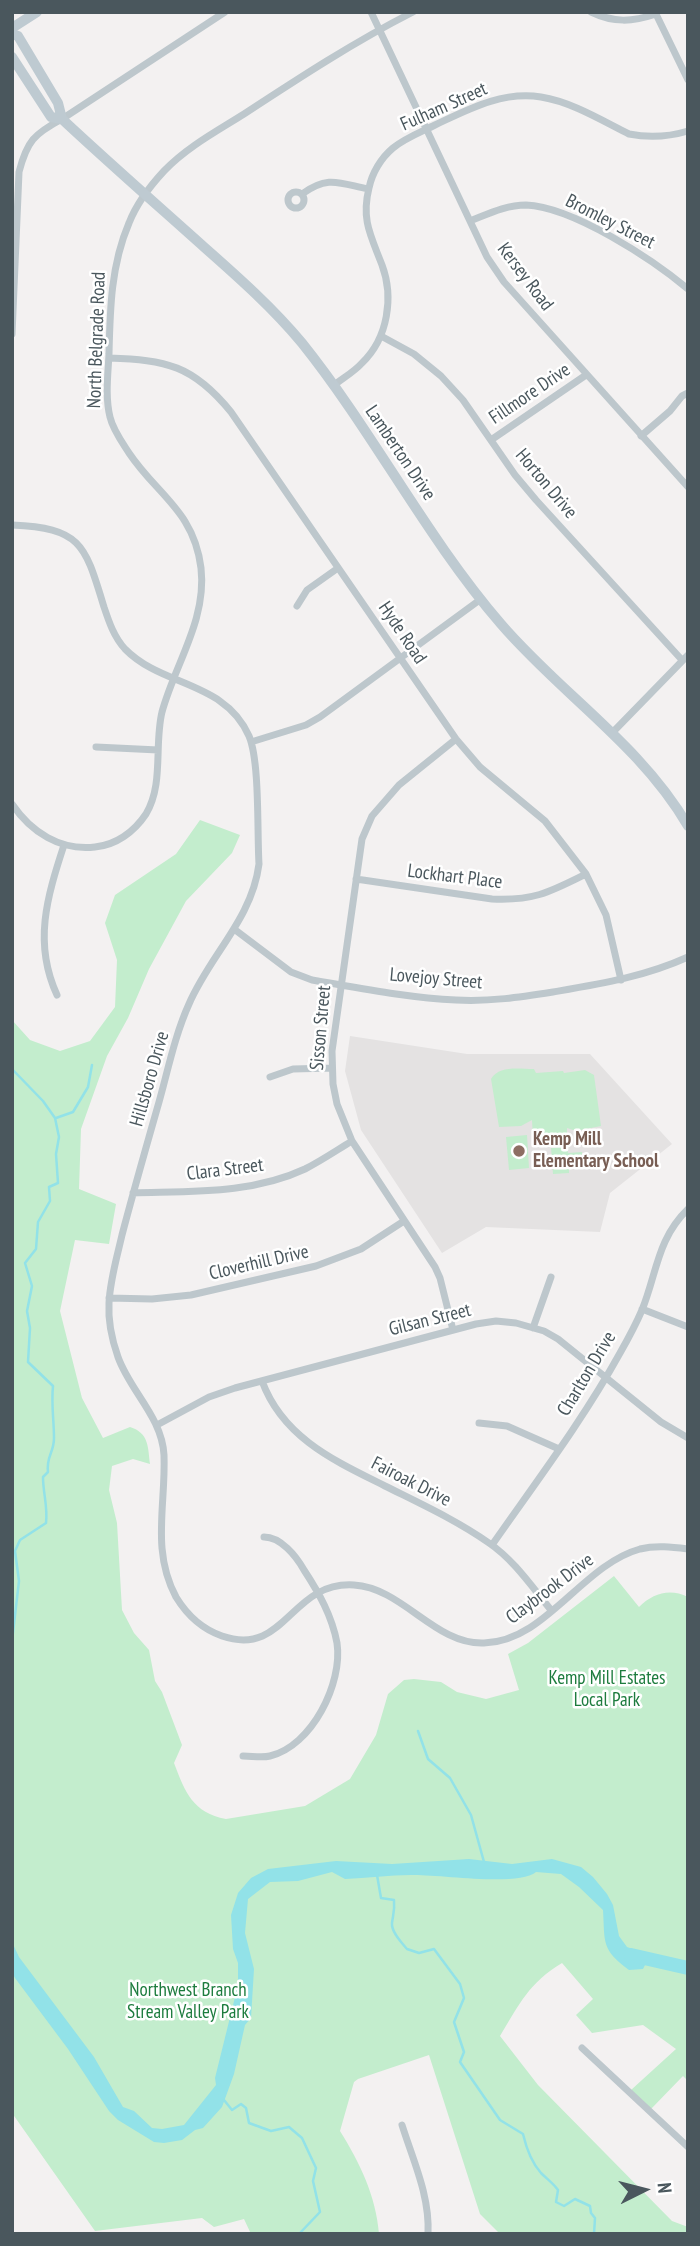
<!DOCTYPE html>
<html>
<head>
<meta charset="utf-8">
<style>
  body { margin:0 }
  #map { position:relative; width:700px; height:2246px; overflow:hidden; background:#f3f1f1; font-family:"PT Sans Narrow",sans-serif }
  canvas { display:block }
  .frame { position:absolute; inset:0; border:14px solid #4a575d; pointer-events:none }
  .north { position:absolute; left:609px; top:2155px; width:70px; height:70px; -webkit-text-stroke:5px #fff; paint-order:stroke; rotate:84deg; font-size:19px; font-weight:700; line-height:28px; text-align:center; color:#4a575d }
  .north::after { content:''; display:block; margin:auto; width:24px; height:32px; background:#4a575d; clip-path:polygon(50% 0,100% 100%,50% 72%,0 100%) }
</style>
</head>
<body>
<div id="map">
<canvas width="700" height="2246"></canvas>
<div class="frame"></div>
<div class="north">N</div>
</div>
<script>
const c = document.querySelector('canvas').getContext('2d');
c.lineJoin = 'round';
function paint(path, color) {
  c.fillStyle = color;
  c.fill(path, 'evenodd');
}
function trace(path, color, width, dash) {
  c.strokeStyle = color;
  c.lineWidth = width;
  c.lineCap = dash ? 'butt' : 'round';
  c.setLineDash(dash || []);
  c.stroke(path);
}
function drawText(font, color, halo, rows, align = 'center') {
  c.font = font + ' "PT Sans Narrow",sans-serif';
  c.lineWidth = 5;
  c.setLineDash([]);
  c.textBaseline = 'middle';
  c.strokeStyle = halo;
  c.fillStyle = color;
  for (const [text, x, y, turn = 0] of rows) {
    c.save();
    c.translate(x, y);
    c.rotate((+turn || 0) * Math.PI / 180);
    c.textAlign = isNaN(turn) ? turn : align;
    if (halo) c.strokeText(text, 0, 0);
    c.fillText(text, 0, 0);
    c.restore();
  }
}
const education = new Path2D(`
  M350,1036L467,1054H590L672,1144L610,1193L600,1232L486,1227L442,1253L361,1130L345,1071Z`);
const green = new Path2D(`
  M200,820L240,835L232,853L186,901L149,969L128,1018L107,1056L81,1129L79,1189L116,1204L109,1244L75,1240L60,1311L82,1398L103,1438L130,1427C149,1433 148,1447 150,1464L133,1459L112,1466L109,1490L117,1523L122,1610L134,1633L149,1650L155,1681L162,1692L182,1745L174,1763C185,1792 193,1813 226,1819L305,1806L350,1779L376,1735L388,1694L404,1680L414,1679L441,1682L457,1692L486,1699L519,1690L508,1654L528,1643L614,1576L639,1607C653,1593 670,1588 688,1597V2081L683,2076L651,2109L631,2090L676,2049L643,2025L592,2033L576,2015L593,1999L562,1963C529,1983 520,2003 500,2036L538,2085L672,2221L688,2227V2234H500L480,2214L429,2055L358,2079L354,2082L340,2131C360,2163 376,2196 379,2234H251L244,2219L214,2227L202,2218L95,2231L12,2113V1020L30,1040L60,1051L90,1041L115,1007L117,960L105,923L115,895L176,854Z
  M534,1069L536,1073L563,1071L564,1073L585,1070L594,1075L601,1126L576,1131L567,1128V1137L533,1139L532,1120L521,1126L499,1127L491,1079C499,1065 519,1069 534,1069Z
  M527,1135L529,1168L509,1170L506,1137Z
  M567,1147L568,1153L582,1152L583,1166L569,1167V1173L553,1174L551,1148Z`);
const water = new Path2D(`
  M469,1859L512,1864L552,1859L581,1867L593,1877L607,1894L613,1905L619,1936L627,1947L650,1955L643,1969L629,1970C601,1949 605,1943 603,1910L579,1887L561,1874L536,1872C518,1887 438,1874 411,1875C389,1875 367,1878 345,1879L332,1872L298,1881L270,1882L248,1899L245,1933L254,1969L251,2018L245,2025L234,2074L222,2107L203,2128L195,2130L182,2140L164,2143L154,2142L118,2120L109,2111L68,2049L15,1978L12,1972V1942L19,1957L94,2057L123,2107L134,2111L152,2128L162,2129L184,2125L216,2085L215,2078L238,1985V1963L233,1949L231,1915L238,1893L251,1878L268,1869L336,1861L392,1864Z`);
const stream = new Path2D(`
  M12,1069L43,1101L55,1118L59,1137L56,1154L58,1183L49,1187L50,1201L38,1222L36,1249L25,1263L32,1286L27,1311L30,1328L28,1362L53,1386C51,1404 54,1420 54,1438C54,1453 46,1456 48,1472L43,1477C43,1493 48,1507 46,1523L20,1540L15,1551L19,1581L12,1641
  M56,1118L73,1112L88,1087L92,1065
  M418,1731L428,1759L450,1778L471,1815L484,1862
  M377,1875L381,1898L394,1900C395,1910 393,1915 392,1923C391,1932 402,1943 407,1949L419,1953L434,1949L460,1984L464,1998L454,2022L464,2052L460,2062L500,2120L523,2134C526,2147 532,2163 541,2173C547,2179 553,2183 558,2190L556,2202L564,2206L575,2199L590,2206L591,2213L595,2218L594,2234
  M224,2100L232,2110L241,2104L246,2108L249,2123L271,2131L289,2127L302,2138L316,2168L313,2181L320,2212L299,2234`);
const river = new Path2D(`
  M631,1955L688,1968`);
const street = new Path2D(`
  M371,12L487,257L504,282L688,487
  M591,12C614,23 632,22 656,14
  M655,12L688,80
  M288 200a8 8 0 1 1 16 0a8 8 0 1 1-16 0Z
  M302,194C328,175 339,183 368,189
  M470,221C488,214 506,205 526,205C573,207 652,259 688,289
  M12,334L19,172C27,141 34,134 62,119L225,12
  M381,336L414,354L441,376L463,400L515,475L536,500L682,660
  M109,358C166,360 193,365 231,412L456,739L480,767L545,821L586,874L606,915L621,980
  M333,386C343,378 354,372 362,363C388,338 394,297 382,265C371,236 361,220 369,188C372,173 381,158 393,148C405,138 421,132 435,125C469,109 502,91 541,97C572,102 601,120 629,134C649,138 668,137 688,131
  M641,436L670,411L682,396L688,393
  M491,440L586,375
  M12,525C82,528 85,545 104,607C109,622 114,637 125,649C162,687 225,681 249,736C260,762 257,833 259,864C252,919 210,955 189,1004C174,1037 167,1075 157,1109C145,1151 133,1193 122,1235C117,1257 110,1280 109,1303C108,1320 112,1340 118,1357C130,1391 162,1417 164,1455C166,1505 151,1550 176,1597C187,1615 202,1629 222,1636C286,1658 290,1581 354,1585C403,1588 435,1645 484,1643C545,1642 582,1565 640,1549C656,1545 672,1547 688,1549
  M297,606L307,590L338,568
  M613,732L688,655
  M251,742L306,725L320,717L481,599
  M96,747L158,750
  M12,804C31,832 60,851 95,847C116,845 134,832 146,814C164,784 154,745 162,712C175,664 207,620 201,568C194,511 157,495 129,453C122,442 113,430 110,417C105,397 108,374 109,354C110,309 111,265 129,223C136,205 151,185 164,171C187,147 217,131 244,114C299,78 354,42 413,12
  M356,879L492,899C534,901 550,892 586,874
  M234,929L291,972L312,980C359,988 409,998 456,1000C489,1002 521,997 553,992C600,984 644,977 688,957
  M57,995C33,943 47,897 64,845
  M270,1077L293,1069L332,1068
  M133,1193C191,1191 252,1194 305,1169C321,1161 337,1150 352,1141
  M109,1298L152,1299L191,1295L316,1266L361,1249L404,1221
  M642,1309L688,1327
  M533,1328L551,1277
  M453,1330L440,1278L435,1267L352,1141L337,1104L333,1084L332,1051L362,839L372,816L399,785L456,739
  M262,1381C283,1438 335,1461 385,1486C421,1504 456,1520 489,1543C514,1560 532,1587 551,1610
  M479,1423L507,1426L559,1449
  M157,1425L209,1397L235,1388L476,1324L496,1321L516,1323L544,1331L558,1339L661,1422L688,1438
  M492,1545C536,1482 583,1420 620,1353C628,1339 636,1324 642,1310C657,1273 657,1239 688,1209
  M243,1756C252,1756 262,1758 270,1756C312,1746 343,1683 337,1643C332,1616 319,1593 304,1570C296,1556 281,1537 264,1537
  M582,2048L688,2147
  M402,2125C413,2160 430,2196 428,2234`);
const secondary = new Path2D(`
  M12,28L37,12
  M12,34L18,36L58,103L62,119
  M12,57L51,117L62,119C108,162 156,204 204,247C238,277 273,308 302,343C374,433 426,537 501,624C561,694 641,745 688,826`);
const markers = [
  [519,1151,7,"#8d6e63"]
];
const streetNames = [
  ["Fulham Street",444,107,-24],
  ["Bromley Street",610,222,27],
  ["Kersey Road",525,277,53],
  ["North Belgrade Road",97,340,-88],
  ["Fillmore Drive",530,394,-34],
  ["Lamberton Drive",400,453,56],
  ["Horton Drive",546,484,50],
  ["Hyde Road",402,633,56],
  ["Lockhart Place",455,877,7],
  ["Lovejoy Street",436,979,5],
  ["Sisson Street",321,1028,-85],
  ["Hillsboro Drive",150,1079,-74],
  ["Clara Street",225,1170,-7],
  ["Cloverhill Drive",259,1263,-13],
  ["Gilsan Street",430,1320,-14],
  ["Charlton Drive",587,1374,-59],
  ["Fairoak Drive",411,1482,27],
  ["Claybrook Drive",550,1589,-37]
];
const educationNames = [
  ["Kemp Mill",533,1140],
  ["Elementary School",533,1162]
];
const parkNames = [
  ["Kemp Mill Estates",607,1679],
  ["Local Park",607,1701],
  ["Northwest Branch",188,1991],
  ["Stream Valley Park",188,2013]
];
paint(education, '#e4e2e2');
paint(green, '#c3edcd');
paint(water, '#92e2e8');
trace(stream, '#92e2e8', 2.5);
trace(river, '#92e2e8', 14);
trace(street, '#bdc7cc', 7);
trace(secondary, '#becad1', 10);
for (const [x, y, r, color] of markers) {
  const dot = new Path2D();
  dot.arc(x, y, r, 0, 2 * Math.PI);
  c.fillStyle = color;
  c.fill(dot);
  trace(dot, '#fff', 2.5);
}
drawText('19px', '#4a575d', '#fff', streetNames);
drawText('bold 19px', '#785e54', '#fff', educationNames, 'left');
drawText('19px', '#1d7c3e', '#fff', parkNames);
</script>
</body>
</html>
